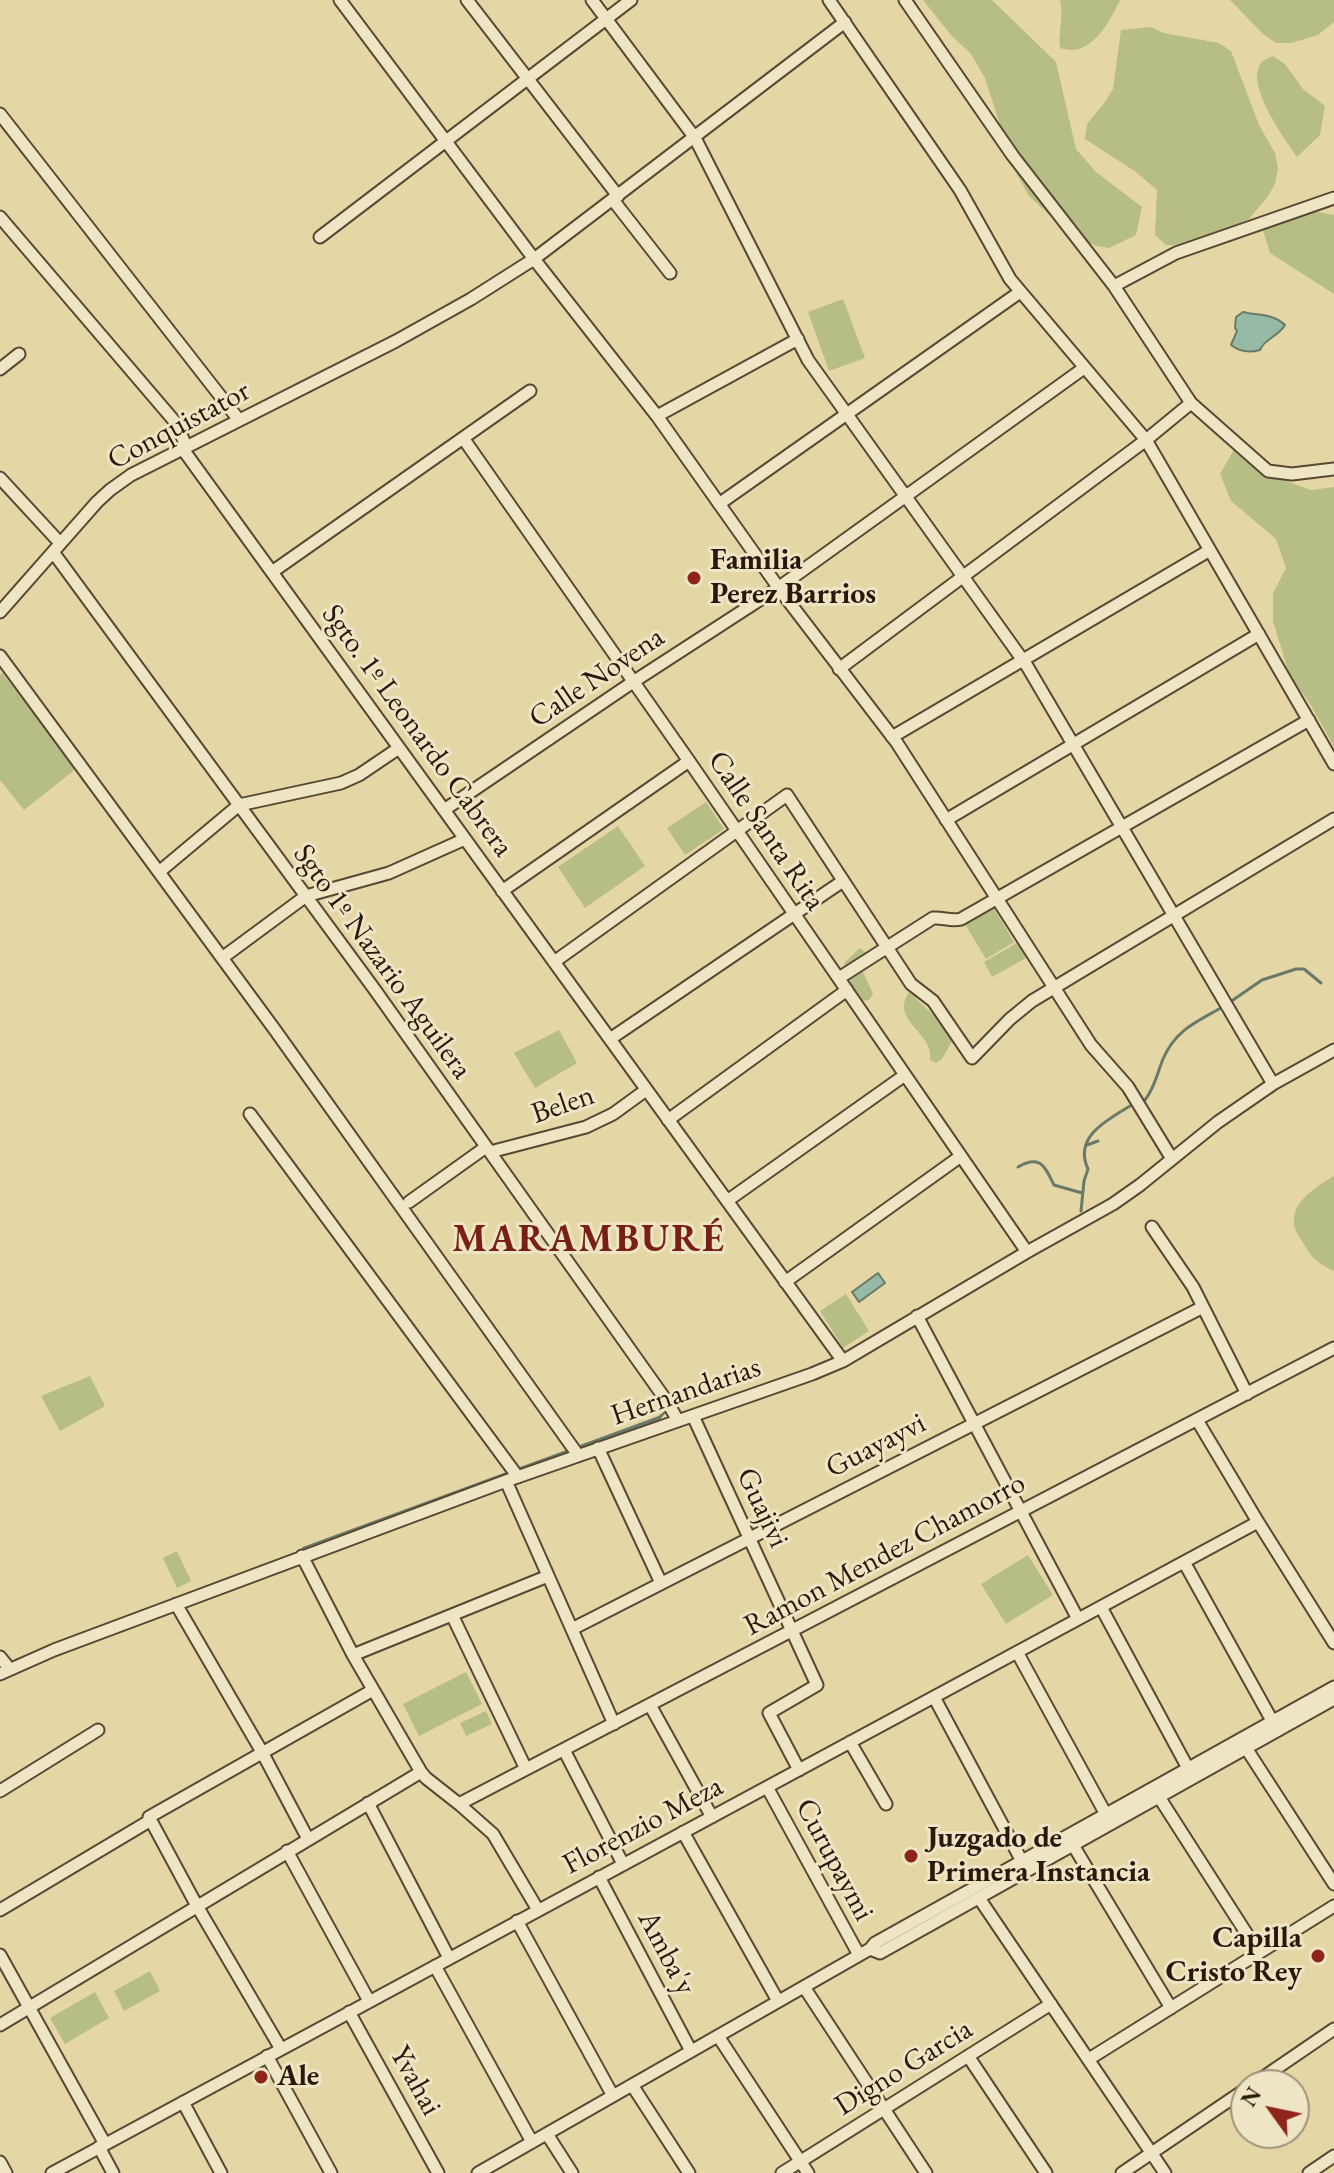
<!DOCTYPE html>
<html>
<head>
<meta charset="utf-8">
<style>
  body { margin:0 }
  #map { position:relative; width:1334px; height:2173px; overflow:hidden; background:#e5d7a5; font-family:"EB Garamond",serif }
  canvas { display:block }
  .north { position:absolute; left:1230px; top:2069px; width:80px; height:80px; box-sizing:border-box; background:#eee5c4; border:2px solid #9f937b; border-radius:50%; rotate:303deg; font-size:22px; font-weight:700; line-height:32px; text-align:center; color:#29190d }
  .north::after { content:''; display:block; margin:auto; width:28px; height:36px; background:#8f2418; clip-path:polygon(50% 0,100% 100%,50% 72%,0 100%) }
</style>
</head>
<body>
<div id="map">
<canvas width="1334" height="2173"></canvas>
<div class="north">N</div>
</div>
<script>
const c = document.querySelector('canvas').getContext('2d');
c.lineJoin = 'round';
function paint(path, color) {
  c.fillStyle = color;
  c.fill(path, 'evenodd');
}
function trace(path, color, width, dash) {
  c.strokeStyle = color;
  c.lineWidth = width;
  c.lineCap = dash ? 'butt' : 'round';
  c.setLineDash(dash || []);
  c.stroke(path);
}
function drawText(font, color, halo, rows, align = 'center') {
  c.font = font + ' "EB Garamond",serif';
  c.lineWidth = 6;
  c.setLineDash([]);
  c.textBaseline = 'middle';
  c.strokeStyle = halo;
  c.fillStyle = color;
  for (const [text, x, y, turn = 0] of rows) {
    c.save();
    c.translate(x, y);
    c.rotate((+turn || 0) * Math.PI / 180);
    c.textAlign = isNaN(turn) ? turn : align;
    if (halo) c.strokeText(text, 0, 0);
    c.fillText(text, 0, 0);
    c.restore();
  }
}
const green = new Path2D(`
  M923,0H992L1056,62L1076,149L1096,172L1142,207L1136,235L1109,248L1096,246L1070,234L1029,196L1014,169L985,78L971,54L951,35Z
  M1060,0H1120C1112,18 1095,49 1073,50C1068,50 1064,49 1060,48C1058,31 1064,17 1060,0Z
  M1230,0H1334V22L1318,35L1291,43H1276L1263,34Z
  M1151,27L1164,33L1219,43L1231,51L1259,125L1275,153L1278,169L1275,184L1268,196L1249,219L1235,225L1230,232L1181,245H1166L1155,235L1157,190L1136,172L1085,139L1087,124L1105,102L1113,89L1121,30Z
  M1273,56L1285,64L1303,89L1325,106L1320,135L1297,157C1285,139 1243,83 1262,62C1265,59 1269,58 1273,56Z
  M1317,212L1334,215V294L1270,253L1262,227L1288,213Z
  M843,299L865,358L829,371L808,312Z
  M1236,446L1261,459L1283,480L1311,490L1334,487V747L1309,702L1290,677L1273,621V593L1286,568L1276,539L1231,501L1220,474Z
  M2,673L77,768L24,810L0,780V675Z
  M706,802L724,829L685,855L667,828Z
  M618,826L645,866L585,908L558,867Z
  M993,907L1014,942L986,959L965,924Z
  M1017,943L1026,958L992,977L984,962Z
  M860,948L869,955L868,961L862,970L873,994L869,1000L859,1001L851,993L850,980L844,963Z
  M909,992L946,1027L952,1041L942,1059L936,1063L930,1060C936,1034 889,1021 909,992Z
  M559,1030L577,1063L535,1088L514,1053Z
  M1334,1176V1271C1317,1263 1311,1257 1302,1241C1299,1235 1294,1230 1294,1223C1292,1201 1317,1186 1334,1176Z
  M846,1294L869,1331L843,1348L820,1311Z
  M90,1376L105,1406L60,1431L41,1396Z
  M177,1551L191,1581L177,1588L163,1558Z
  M1028,1555L1053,1595L1006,1624L981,1584Z
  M466,1672L482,1704L419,1736L403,1704Z
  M486,1711L492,1724L466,1736L460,1723Z
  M150,1971L160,1991L124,2011L114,1991Z
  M95,1992L109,2018L65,2044L50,2018Z`);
const water = new Path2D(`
  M1243,312C1259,316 1272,313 1285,325C1278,337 1264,339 1260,350C1249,353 1240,352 1231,345L1237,331L1235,328L1236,317Z
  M878,1273L885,1283L859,1302L852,1292Z
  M665,1412L659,1419L303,1549V1548L659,1417Z`);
const stream = new Path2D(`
  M1233,1000L1262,980L1296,969H1304L1321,983
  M1145,1100C1155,1087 1157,1074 1163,1059C1175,1031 1194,1023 1219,1009
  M1087,1145L1098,1141
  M1018,1167C1041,1154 1045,1167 1054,1185L1082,1193
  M1081,1211L1084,1181L1088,1169C1073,1137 1107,1120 1130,1106`);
const minor = new Path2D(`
  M340,0L534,259L657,416L783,594L897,743L1091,1045L1128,1087L1172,1159
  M467,0L618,196
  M592,0L695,138L808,360L1027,666L1273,1084
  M829,0L960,190L1010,279L1146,440L1334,764
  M905,0L1013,156L1114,286L1191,403L1268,471L1292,474L1334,469
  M0,114L239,420
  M613,200L670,273
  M0,217L176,423L186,446
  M320,237L631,0
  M1114,286L1176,253L1334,198
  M0,369L19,354
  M657,416L798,339
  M463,438L689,761L1027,1252
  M182,448L843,1361
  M0,478L60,543
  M719,504L1020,292
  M53,552L375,990L668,1403L678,1421
  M272,572L530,391
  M0,612L97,502L110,490L131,475L396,341L471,299L534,259L845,22
  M0,656L275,1030L578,1455
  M839,669L1146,440L1191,403
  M892,737L1210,550
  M444,810L633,682L778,588L1084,368
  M946,820L1259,634
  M159,872L239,805L341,783L359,775L399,748
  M502,891L689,761
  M222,958L306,896L389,873L465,839
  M554,962L787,795L911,984L933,1001L972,1058L1010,1019L1032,1001L1334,819
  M839,978L933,918C943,917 951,922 961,919L1309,720
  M610,1039L843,881
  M250,1114L518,1477
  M668,1120L847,990
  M490,1152L586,1127L613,1114L646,1090
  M727,1201L905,1075
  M409,1202L486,1147
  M1152,1227L1193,1287L1247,1394
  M785,1282L961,1156
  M917,1316L1078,1619
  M693,1416L817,1685L769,1713L799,1770
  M1197,1420L1258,1522L1334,1643
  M598,1448L661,1583
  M506,1481L614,1724
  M302,1556L353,1655L421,1772L426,1778L459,1804L493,1834L538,1910
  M1184,1562L1275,1726
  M176,1604L262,1752L308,1839
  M1101,1607L1190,1772
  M452,1615L526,1769
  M572,1629L1203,1307
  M1017,1652L1109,1820
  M353,1655L548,1576
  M0,1657L9,1668
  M0,1674L54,1650L506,1481L812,1374L843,1361L1027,1252L1113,1204L1140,1185L1218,1122L1273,1084L1334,1050
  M934,1697L1025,1867
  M650,1705L712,1817
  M850,1742L886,1804
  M1246,1748L1334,1884
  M564,1750L623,1864
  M767,1787L859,1955
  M0,1791L98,1730
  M1159,1797L1259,1953
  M368,1803L449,1958
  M459,1804L1334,1348
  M683,1832L778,2001
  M1073,1845L1171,2008
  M287,1851L369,2001
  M599,1877L691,2051
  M979,1898L1165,2173
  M0,1910L151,1820
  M517,1921L613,2096
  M870,1949L880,1953L1334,1699
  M0,1955L105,2144
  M435,1966L532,2142
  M804,1987L926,2173
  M349,2012L438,2173
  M0,2025L421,1772
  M718,2036L808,2173
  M281,2049L197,1906L149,1817L373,1690
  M267,2056L331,2173
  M968,2056L1046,2173
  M1089,2059L1334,1906
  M632,2085L689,2173
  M1252,2085L1334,2029
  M183,2102L221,2173
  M547,2134L572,2173
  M99,2147L113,2173
  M0,2162L6,2173
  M52,2173L1258,1522
  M478,2173L870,1949L875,1943L1334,1687
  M782,2173L1051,2004
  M1122,2173L1246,2089
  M1309,2173L1334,2156`);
const markers = [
  [694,578,8,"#8f2418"],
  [911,1856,8,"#8f2418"],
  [1318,1956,8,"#8f2418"],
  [261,2077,8,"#8f2418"]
];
const streetNames = [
  ["Conquistator",179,426,-28],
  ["Calle Novena",597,678,-34],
  ["Sgto. 1º Leonardo Cabrera",417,731,54],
  ["Calle Santa Rita",766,831,56],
  ["Sgto 1º Nazario Aguilera",382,962,54],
  ["Belen",563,1105,-19],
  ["Hernandarias",686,1392,-19],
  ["Guayayvi",876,1446,-27],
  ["Guajivi",762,1508,65],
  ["Ramon Mendez Chamorro",885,1555,-28],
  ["Florenzio Meza",643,1826,-28],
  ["Curupaymi",834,1860,62],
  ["Amba'y",666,1953,62],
  ["Digno Garcia",904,2068,-32],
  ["Yvahai",415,2081,61]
];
const poiNames = [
  ["Familia",710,561],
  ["Perez Barrios",710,595],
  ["Juzgado de",927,1839],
  ["Primera Instancia",927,1873],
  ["Capilla",1302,1939,"right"],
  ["Cristo Rey",1302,1973,"right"],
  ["Ale",277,2077]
];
const districtNames = [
  ["MARAMBURÉ",589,1241]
];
paint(green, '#b6be85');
paint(water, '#96baa6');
trace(water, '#6a7a69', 2);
trace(stream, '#6a7a69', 3);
trace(minor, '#584833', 15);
trace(minor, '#eee5c4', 11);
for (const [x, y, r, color] of markers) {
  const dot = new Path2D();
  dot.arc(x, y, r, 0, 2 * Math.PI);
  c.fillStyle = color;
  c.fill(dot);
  trace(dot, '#eee5c4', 3);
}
drawText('30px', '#29190d', '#eee5c4', streetNames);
drawText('bold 30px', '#29190d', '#eee5c4', poiNames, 'left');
c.letterSpacing = '2px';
drawText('bold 38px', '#7a1f14', '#eee5c4', districtNames);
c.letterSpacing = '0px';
</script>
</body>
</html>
